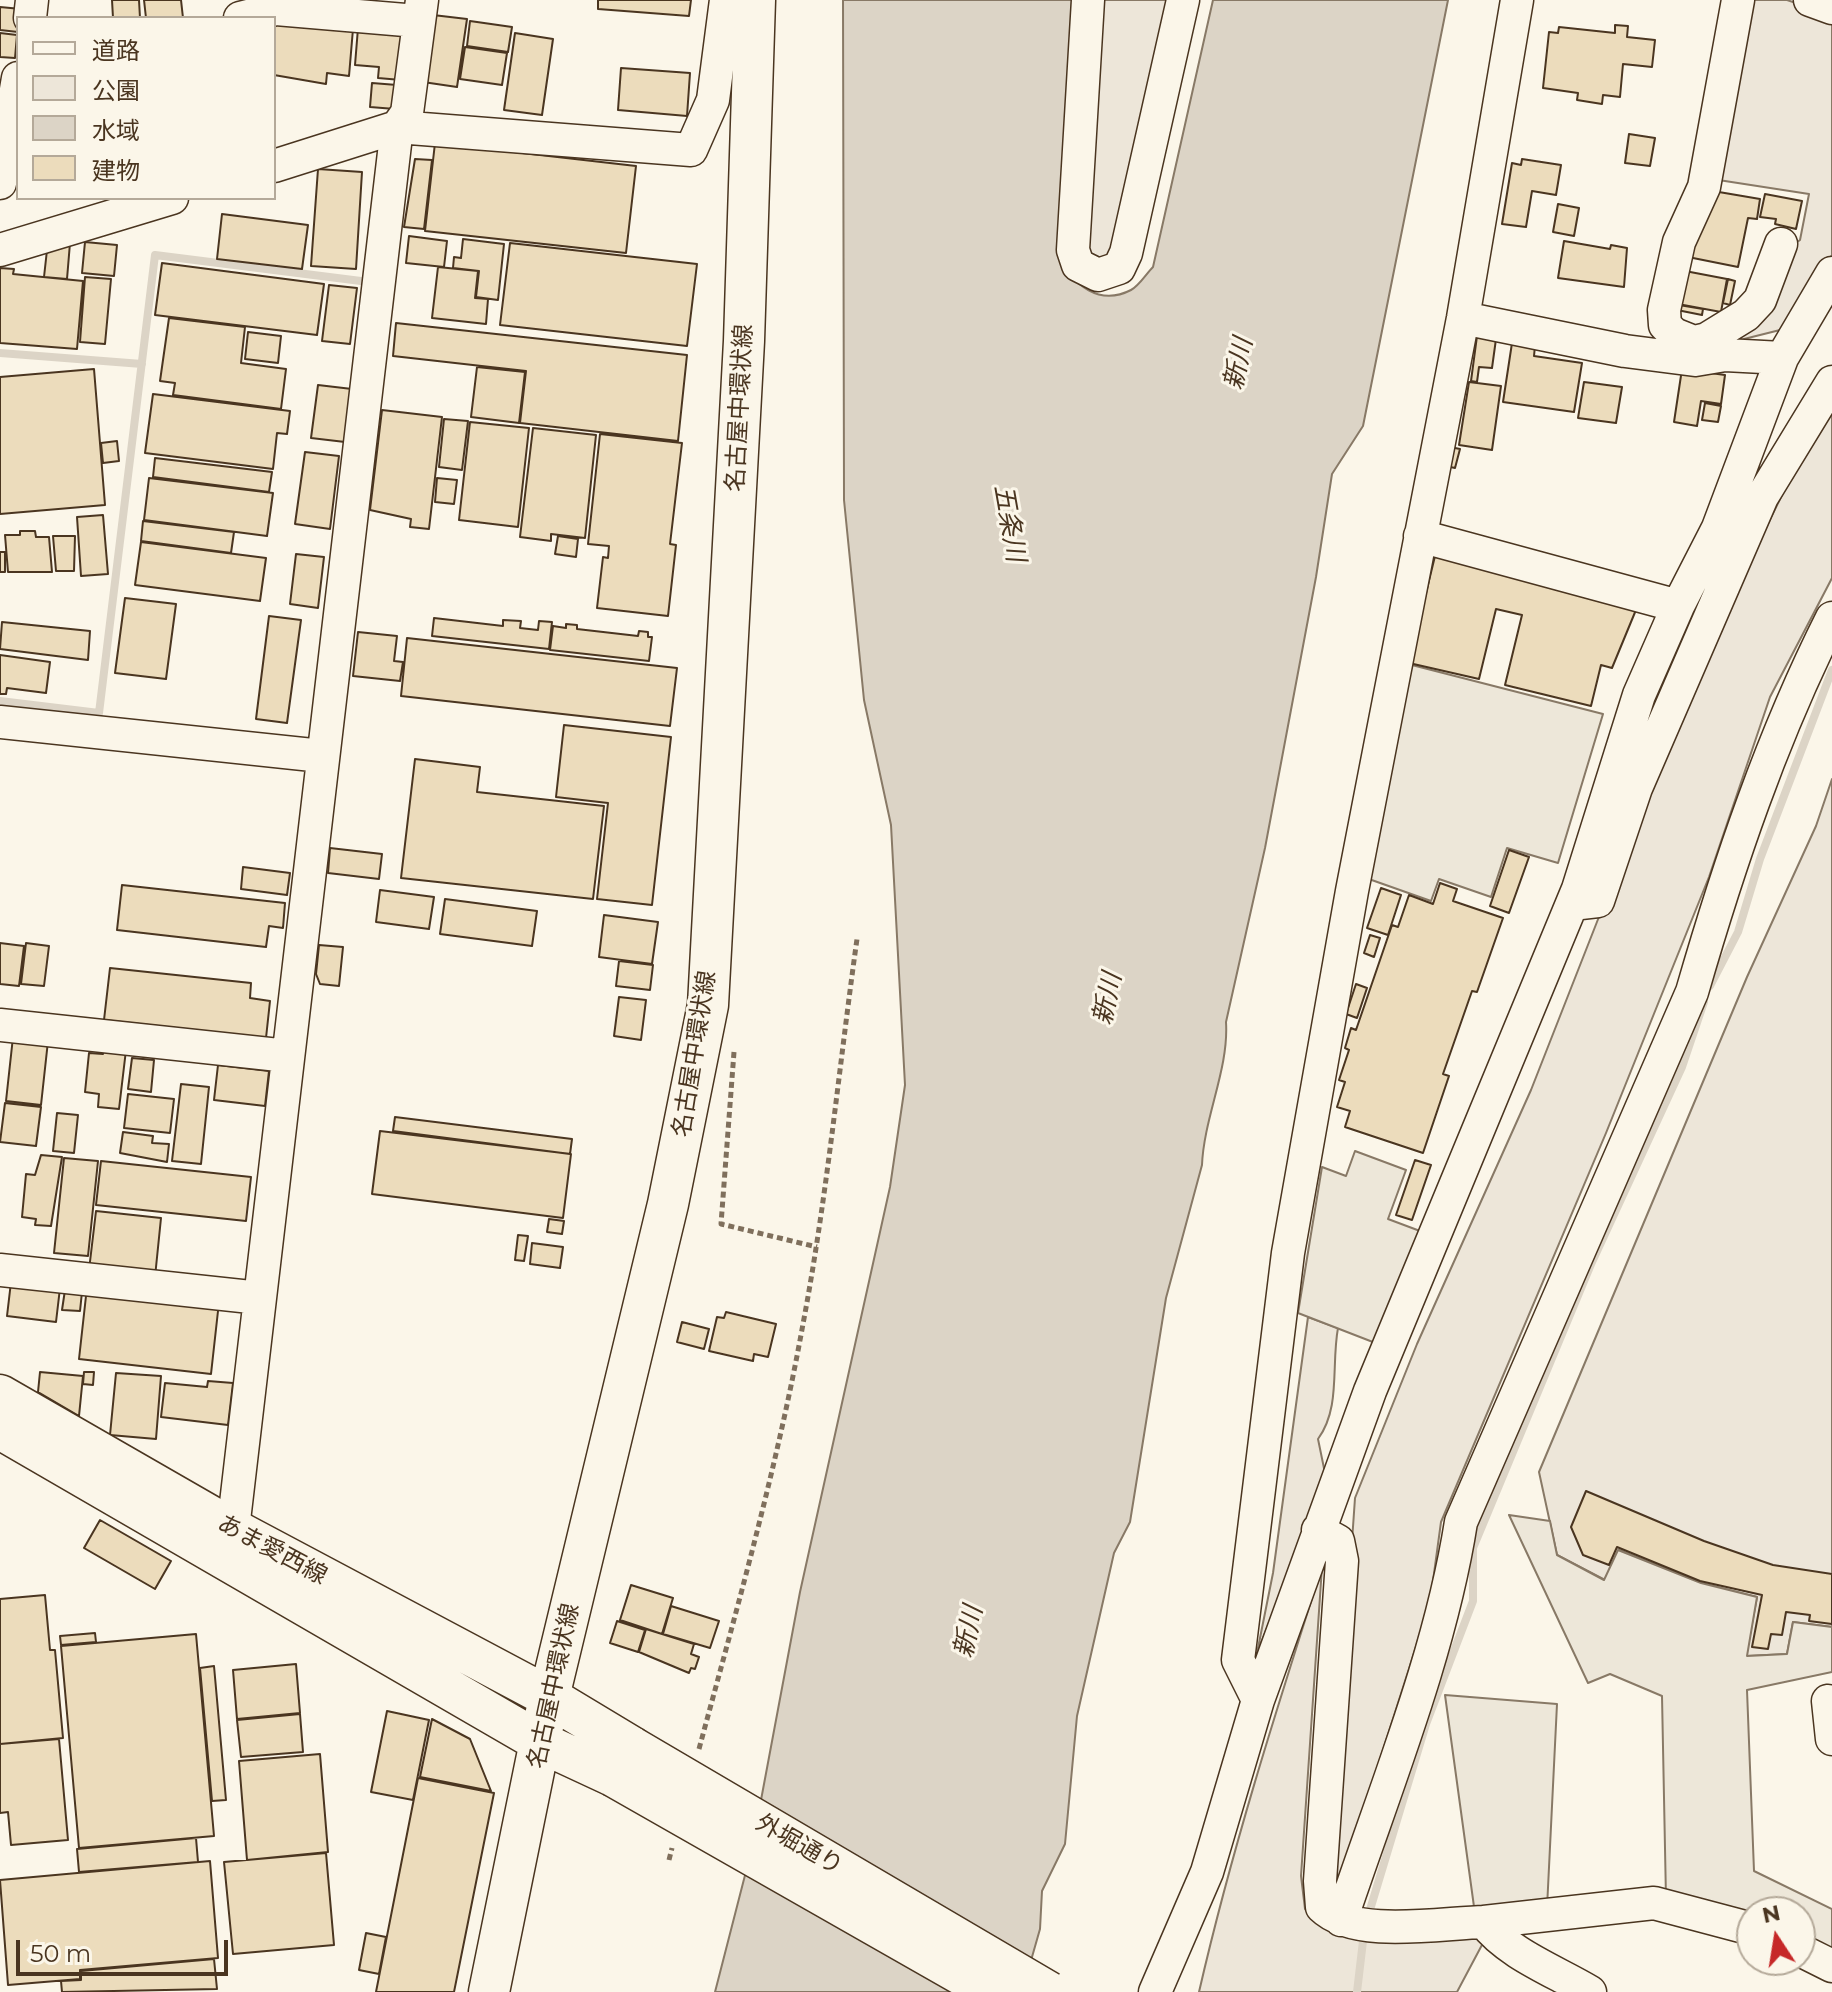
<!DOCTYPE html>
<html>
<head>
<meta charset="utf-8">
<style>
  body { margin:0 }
  #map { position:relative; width:1832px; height:1992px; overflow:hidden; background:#fbf6e9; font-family:Montserrat,"Noto Sans JP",sans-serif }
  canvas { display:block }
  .legend { position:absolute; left:16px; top:16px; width:260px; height:184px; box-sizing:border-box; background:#fbf6e9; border:2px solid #b4a999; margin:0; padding:10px 14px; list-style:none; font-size:24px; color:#4a3520 }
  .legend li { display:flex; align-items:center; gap:16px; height:40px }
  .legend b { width:40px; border:2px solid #b4a999 }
  .north { position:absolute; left:1736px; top:1896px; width:80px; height:80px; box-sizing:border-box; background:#fbf6e9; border:2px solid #b4a999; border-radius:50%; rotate:348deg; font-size:22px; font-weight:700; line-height:32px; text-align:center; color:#4a3520 }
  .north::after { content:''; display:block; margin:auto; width:28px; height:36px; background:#c62828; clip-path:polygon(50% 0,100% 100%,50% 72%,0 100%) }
  .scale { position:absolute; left:16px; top:1940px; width:212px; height:36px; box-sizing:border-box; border:4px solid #4a3520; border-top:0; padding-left:10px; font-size:24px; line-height:28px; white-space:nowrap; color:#4a3520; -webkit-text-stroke:6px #fbf6e9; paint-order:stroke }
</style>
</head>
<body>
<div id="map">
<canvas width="1832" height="1992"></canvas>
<ul class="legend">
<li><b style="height:10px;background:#fbf6e9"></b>道路</li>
<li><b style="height:22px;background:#ede6d9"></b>公園</li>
<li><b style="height:22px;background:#dcd4c6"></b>水域</li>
<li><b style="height:22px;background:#ecdcbc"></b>建物</li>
</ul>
<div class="north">N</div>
<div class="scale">50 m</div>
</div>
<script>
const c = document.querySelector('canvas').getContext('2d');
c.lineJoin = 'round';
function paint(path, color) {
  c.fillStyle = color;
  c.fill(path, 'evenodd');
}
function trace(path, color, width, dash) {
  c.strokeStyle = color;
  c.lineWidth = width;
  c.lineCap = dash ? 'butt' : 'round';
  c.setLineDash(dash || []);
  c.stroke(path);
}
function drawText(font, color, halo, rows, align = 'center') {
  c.font = font + ' Montserrat,"Noto Sans JP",sans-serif';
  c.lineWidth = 6;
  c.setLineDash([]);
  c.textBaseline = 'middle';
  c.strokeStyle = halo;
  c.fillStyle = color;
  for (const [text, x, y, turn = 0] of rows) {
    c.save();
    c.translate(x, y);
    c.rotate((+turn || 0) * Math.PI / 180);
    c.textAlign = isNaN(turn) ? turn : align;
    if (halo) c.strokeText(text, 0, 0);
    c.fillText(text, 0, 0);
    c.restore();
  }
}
const green = new Path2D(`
  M1082,0H1189L1132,255L1083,278Z
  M1748,0H1787L1832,15V255L1784,329L1724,344L1789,248L1800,240L1809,194L1712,179Z
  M1832,403V578L1770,697L1709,877L1606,1133L1441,1522L1430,1603L1342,1878L1329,1873L1355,1498L1417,1344L1531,1090L1668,741L1731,599L1808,442Z
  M1832,779V1627L1793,1622L1787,1654L1746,1656L1757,1597L1701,1583L1619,1550L1605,1580L1557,1555L1539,1472L1747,977L1816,826Z
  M1308,1317L1338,1328C1331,1365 1341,1408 1318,1439L1326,1478L1257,1653L1273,1573Z
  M1322,1567L1301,1876L1305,1909L1323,1925L1468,1932L1483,1943L1457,1992H1199C1232,1848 1277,1708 1322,1567Z`);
const parking = new Path2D(`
  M1408,664L1603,714L1558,863L1507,848L1491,897L1439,879L1431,901L1366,878Z
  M1355,1151L1406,1170L1388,1219L1420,1231L1378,1344L1298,1313L1322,1167L1346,1176Z
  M1509,1515L1550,1521L1557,1555L1604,1580L1618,1550L1701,1583L1757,1597L1747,1656L1787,1654L1793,1622L1832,1627V1672L1747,1690L1754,1871L1832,1909V1955L1800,1943V1912H1752V1924L1666,1899L1662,1696L1610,1674L1588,1683Z
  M1445,1695L1557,1704L1547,1908L1475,1914Z`);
const water = new Path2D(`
  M843,0H1072L1062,257C1072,286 1100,306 1131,290C1139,286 1146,274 1153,267L1213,0H1448L1363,426L1332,474L1316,577L1265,848L1226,1022C1229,1069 1204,1117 1202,1165L1166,1298L1130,1522L1114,1553L1077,1716L1065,1844L1042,1891L1040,1929L1022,1992H715L752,1848L800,1592L890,1187L905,1085L891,825L864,700L844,500Z`);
const stream = new Path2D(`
  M0,353L142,364
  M0,701L99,713L155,255L361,281
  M1710,986L1738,932L1760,859L1832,670
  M1369,1913L1426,1724L1473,1601V1548L1592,1262L1682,1067L1704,1002
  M1357,1992L1363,1941`);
const building = new Path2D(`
  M112,0H139L140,18H113Z
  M144,0H181L183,18H146Z
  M598,0H691L689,16L598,9Z
  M0,7L21,9L18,32L0,30Z
  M433,15L467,19L457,87L423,82Z
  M470,21L512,27L508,52L467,46Z
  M274,22L353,29L349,76L327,73L326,84L274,75Z
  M1615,25L1628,26L1627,37L1655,40L1652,67L1623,64L1620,97L1603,95L1602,104L1577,100L1578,93L1543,88L1549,32L1558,33L1559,27L1615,33Z
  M358,28L406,32L401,80L378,78L379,67L355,65Z
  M0,33L17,35L15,58L0,57Z
  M515,33L553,39L542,115L504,110Z
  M465,47L507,53L502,85L460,79Z
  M621,68L690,73L687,116L618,110Z
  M372,83L397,85L395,109L370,107Z
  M1629,134L1655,138L1650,166L1625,163Z
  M435,143L636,166L626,253L425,231Z
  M415,159L432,160L424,229L404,227Z
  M1522,159L1561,165L1556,195L1532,191L1526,227L1502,224L1512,163L1521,165Z
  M318,169L362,172L356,269L311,266Z
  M1713,191L1760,199L1757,219L1748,218L1738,267L1688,257Z
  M1765,194L1802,201L1796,229L1775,224L1776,219L1760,217Z
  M1558,204L1579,208L1574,236L1553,232Z
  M222,214L308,225L302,269L217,259Z
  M409,236L447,241L444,267L406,263Z
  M463,239L504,244L498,300L476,297L479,271L453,268L454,257L461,258Z
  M1564,241L1610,249L1611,245L1627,248L1624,287L1558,278Z
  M85,242L117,245L114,276L82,273Z
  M70,243L67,279L44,277L47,250Z
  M510,243L697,264L687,346L500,325Z
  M162,263L324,284L317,335L155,315Z
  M438,267L478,271L475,298L488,299L486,324L432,318Z
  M0,268L14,269L13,274L83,281L77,349L0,343Z
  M1685,271L1727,279L1721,312L1678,304Z
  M85,277L111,279L105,344L80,342Z
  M1728,279L1735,281L1730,305L1723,303Z
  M329,285L357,288L350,344L322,341Z
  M1679,305L1703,309L1702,315L1677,310Z
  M169,318L245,327L241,363L286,369L281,409L173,395L175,383L160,381Z
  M396,323L687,355L678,441L520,423L526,371L393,356Z
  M248,332L281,336L278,363L245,359Z
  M1477,336L1496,339L1492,368L1479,367L1477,382L1471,381Z
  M1512,343L1535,346L1534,356L1582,363L1574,412L1503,402Z
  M477,367L525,372L519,423L471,417Z
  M94,369L105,505L0,514V377Z
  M1682,369L1725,375L1721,404L1701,401L1697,426L1674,422Z
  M1469,382L1501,386L1492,450L1459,445Z
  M1584,382L1622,387L1616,423L1578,418Z
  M318,385L352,389L345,442L311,438Z
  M153,394L290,411L287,434L277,433L273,469L145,453Z
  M1705,403L1721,406L1718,422L1702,420Z
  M382,410L442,417L429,529L410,527L411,519L370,510Z
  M444,419L468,421L462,470L439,467Z
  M470,422L529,428L518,527L459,520Z
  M533,428L596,435L585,538L551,534V541L520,537Z
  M600,434L682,443L670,544L676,545L668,616L597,608L603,557L608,558L609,546L588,544Z
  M117,441L119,461L103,463L101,443Z
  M1450,447L1460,449L1455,468L1446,466Z
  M305,452L339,456L330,529L295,524Z
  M155,458L272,472L269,492L153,477Z
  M149,478L273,493L267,536L144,520Z
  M437,478L457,480L454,504L435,502Z
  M103,515L108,574L81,576L77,517Z
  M143,521L234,532L231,553L141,541Z
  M20,531H35L36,537H49L52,572H8L5,535H20Z
  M53,536H75L74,571H56Z
  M558,536L578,539L576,557L555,554Z
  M141,542L266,558L260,601L135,585Z
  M0,552H5V572H0Z
  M296,554L324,557L318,608L290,604Z
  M1435,556L1638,605L1612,668L1601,665L1591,706L1505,685L1522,615L1496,609L1479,679L1409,663Z
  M125,598L176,604L166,679L115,673Z
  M269,616L301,620L287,723L256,719Z
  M434,618L503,626V620L521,621L520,628L538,630L539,621L552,622L549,649L432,636Z
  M2,622L90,631L88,660L0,649Z
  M566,624L577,625V629L638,636L639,631L648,632V637H652L649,661L550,650L553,626L566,628Z
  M358,632L397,636L394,661L403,662L400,681L353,676Z
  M407,638L677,668L670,726L401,696Z
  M0,655L50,662L46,693L7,688L6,694H0Z
  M564,725L671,737L652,905L597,899L608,803L556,797Z
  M415,759L480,767L477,792L604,806L593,899L401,878Z
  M330,848L382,854L379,879L328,873Z
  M1509,850L1529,857L1509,913L1490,906Z
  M243,867L290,873L287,895L241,889Z
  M1440,883L1457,889L1453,901L1503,918L1477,992L1472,991L1443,1074L1449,1076L1423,1153L1345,1127L1350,1111L1337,1107L1345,1082L1339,1080L1349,1050L1345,1048L1351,1028L1356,1030L1392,925L1398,927L1409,895L1433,904Z
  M122,885L285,903L283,928L269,926L266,947L117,930Z
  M1381,888L1401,895L1388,935L1367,928Z
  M380,890L434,897L429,929L376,922Z
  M445,899L537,911L532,946L440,934Z
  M604,915L658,922L652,964L599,957Z
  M1370,935L1380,938L1374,957L1364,953Z
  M0,943L24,946L19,986L0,984Z
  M26,943L49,946L44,986L21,984Z
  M319,945L343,947L339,986L320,984L316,974Z
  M619,961L653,965L650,990L616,986Z
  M110,968L251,983L250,998L270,1001L266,1038L104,1020Z
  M1356,984L1367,988L1357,1018L1346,1014Z
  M619,997L646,1000L641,1040L614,1036Z
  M13,1037L48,1041L41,1105L6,1101Z
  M104,1050H126L119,1109L98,1107L99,1094L85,1092L89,1053L103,1054Z
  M132,1058L154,1060L151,1092L128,1089Z
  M218,1065L269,1071L265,1106L214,1100Z
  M181,1084L209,1087L201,1164L172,1161Z
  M128,1094L174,1099L170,1133L124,1128Z
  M5,1103L41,1107L36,1146L0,1142Z
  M57,1113L78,1115L74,1153L53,1151Z
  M395,1117L572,1139L570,1154L393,1131Z
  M380,1131L571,1154L563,1218L372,1194Z
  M123,1132L153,1136L152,1143L169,1144L167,1162L120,1153Z
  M41,1155L62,1157L51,1226L35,1225L36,1219L22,1217L26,1174L35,1175Z
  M64,1158L98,1161L88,1256L54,1253Z
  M1415,1160L1431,1165L1412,1220L1396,1215Z
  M101,1161L251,1177L246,1221L96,1205Z
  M96,1211L161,1218L155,1277L89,1270Z
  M549,1219L564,1221L562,1234L547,1232Z
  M518,1235L528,1236L524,1261L515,1260Z
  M532,1243L563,1247L560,1268L530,1264Z
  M11,1282L60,1288L56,1322L7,1316Z
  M87,1287L219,1302L211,1374L79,1359Z
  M65,1290L82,1292L80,1311L62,1310Z
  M726,1312L776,1324L768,1357L754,1354L753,1361L709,1351L717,1317L724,1318Z
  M682,1322L709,1329L704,1349L677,1342Z
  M40,1372L83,1376L79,1416L38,1392Z
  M84,1372H94L93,1385L83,1384Z
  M116,1373L161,1376L156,1439L110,1435Z
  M208,1381L233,1383L228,1425L161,1417L165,1383L207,1387Z
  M1586,1491L1704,1541L1773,1565L1832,1574V1624L1809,1621L1810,1615L1786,1612L1782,1635L1771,1634L1768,1649L1752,1647L1762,1595L1700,1581L1617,1547L1609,1565L1583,1555L1571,1527Z
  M100,1520L171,1561L155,1589L84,1548Z
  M631,1585L673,1598L662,1634L620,1620Z
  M45,1595L50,1650H55L63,1738L0,1744V1599Z
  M671,1606L719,1621L710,1648L663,1634Z
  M617,1621L645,1630L638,1652L610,1643Z
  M646,1629L694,1644L691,1654L699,1657L695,1669L691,1668L689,1673L639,1652Z
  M95,1633L96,1642L61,1645L60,1636Z
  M196,1634L214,1836L79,1848L61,1646Z
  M296,1664L300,1713L237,1719L233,1670Z
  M214,1666L226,1800L212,1801L200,1668Z
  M387,1711L429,1720L413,1800L371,1792Z
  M300,1714L303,1752L241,1757L237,1720Z
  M432,1719L470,1739L491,1791L420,1777Z
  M59,1739L68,1840L11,1845L8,1812L0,1813V1744Z
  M320,1754L328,1852L247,1860L239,1761Z
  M418,1778L494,1793L454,1992H376Z
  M196,1838L198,1862L79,1872L77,1849Z
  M326,1853L334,1945L233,1954L224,1862Z
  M210,1861L218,1958L80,1970V1979L8,1985L0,1880Z
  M366,1933L386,1937L379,1974L359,1970Z
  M214,1959L217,1989L62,1992L61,1981L81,1980V1971Z`);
const path = new Path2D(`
  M734,1052L721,1224L817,1247
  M699,1749C737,1608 777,1468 803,1324C827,1197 839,1067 857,939
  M669,1860L672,1848`);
const minor = new Path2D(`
  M1088,0L1073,250L1078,265L1098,275L1119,268L1126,253L1183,0
  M1738,0L1704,187L1679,242L1664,310L1665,325L1674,334L1694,342L1707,339L1746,315L1760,300L1781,244
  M1810,0L1832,8
  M30,18L32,0
  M240,18L276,9L417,21
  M274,166L397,127L691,150L713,100L726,0
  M0,183L18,78
  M0,250L172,198
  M1463,318L1625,351L1695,360L1725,355L1782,358
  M1420,536L1678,606
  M0,722L322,756
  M1572,904L1598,901L1636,788L1762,497L1832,382
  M0,1025L288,1056
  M0,1270L260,1298
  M233,1529L397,127L407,113L422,0
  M1318,1530L1338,1541L1342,1561L1320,1881L1322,1907C1355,1939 1440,1923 1484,1922C1508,1954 1557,1972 1590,1992
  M1258,1700L1238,1660L1288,1253L1352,891L1463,318L1517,0
  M1828,1701L1832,1739
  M1341,1920C1384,1791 1440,1656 1461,1522L1692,992C1729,864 1772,737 1832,618
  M1484,1922L1654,1903L1752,1929
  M1800,1950L1832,1966
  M1155,1992L1207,1872L1258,1700L1370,1391L1578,889L1639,695L1678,606L1718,528L1782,358L1832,273`);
const major = new Path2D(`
  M0,1395L233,1529L549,1697L632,1747
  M0,1429L542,1743L613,1776
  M489,1992L549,1697L668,1204L708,1005L744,341L755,0`);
const majorBridge = new Path2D(`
  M632,1747L1049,1992
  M613,1776L992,1992`);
const streetNames = [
  ["名古屋中環状線",740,408,-87],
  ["名古屋中環状線",695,1054,-81],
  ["あま愛西線",272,1550,28],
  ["名古屋中環状線",554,1686,-78],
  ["外堀通り",799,1845,30]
];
const waterNames = [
  ["新川",1239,364,-78],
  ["五条川",1009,523,80],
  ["新川",1108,999,-78],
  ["新川",969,1632,-78]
];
paint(green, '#ede6d9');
trace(green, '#887966', 2);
paint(parking, '#ede7d9');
trace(parking, '#887966', 2);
paint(water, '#dcd4c6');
trace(water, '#887966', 2);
trace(stream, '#dcd4c6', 8);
paint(building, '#ecdcbc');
trace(building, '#4a3520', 2);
trace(minor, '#4a3520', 35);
trace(major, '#4a3520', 43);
trace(path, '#7f6f5c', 5, [6, 4]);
trace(minor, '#fbf6e9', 32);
trace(major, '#fbf6e9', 40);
trace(majorBridge, '#4a3520', 43, []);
trace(majorBridge, '#fbf6e9', 40);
drawText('24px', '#4a3520', '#fbf6e9', streetNames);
drawText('italic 26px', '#4a3520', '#fbf6e9', waterNames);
</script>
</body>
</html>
